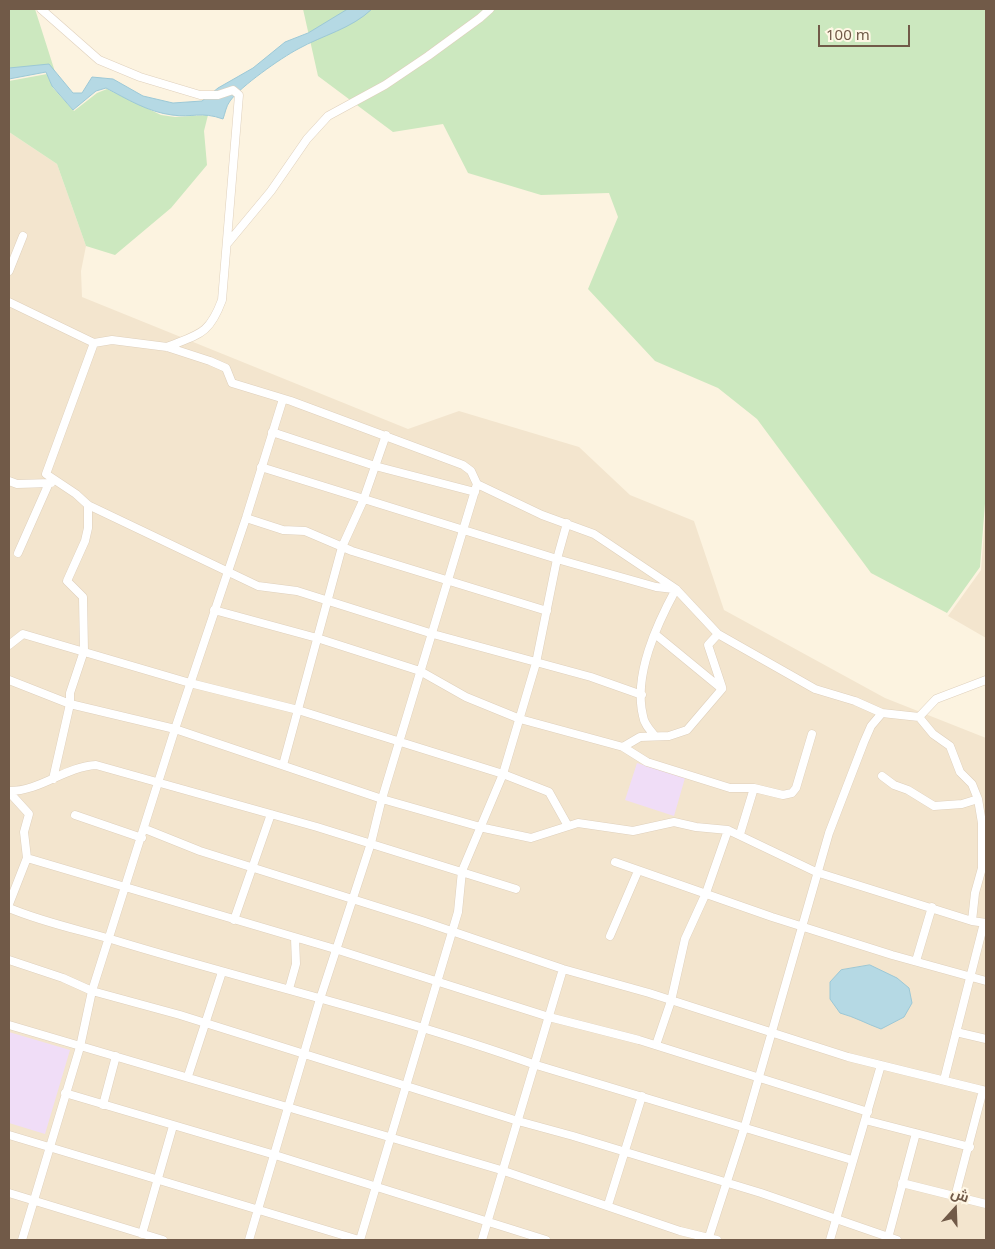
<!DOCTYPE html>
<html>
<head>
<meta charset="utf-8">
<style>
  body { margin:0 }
  #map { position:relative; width:995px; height:1249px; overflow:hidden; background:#fcf3e0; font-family:"Noto Sans",Cairo,sans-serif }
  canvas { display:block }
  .frame { position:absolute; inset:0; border:10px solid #715a48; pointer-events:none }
  .north { position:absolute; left:930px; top:1184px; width:50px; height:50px; -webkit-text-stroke:4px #fff7e5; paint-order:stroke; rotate:20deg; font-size:14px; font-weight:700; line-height:20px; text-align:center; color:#715a48 }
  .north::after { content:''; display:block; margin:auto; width:18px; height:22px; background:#715a48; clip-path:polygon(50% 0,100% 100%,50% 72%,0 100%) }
  .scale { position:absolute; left:818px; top:25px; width:92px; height:22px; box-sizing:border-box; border:2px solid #715a48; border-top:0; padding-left:6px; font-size:15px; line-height:18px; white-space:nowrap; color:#715a48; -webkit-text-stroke:4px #fff7e5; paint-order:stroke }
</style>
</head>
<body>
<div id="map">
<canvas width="995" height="1249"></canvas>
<div class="frame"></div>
<div class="north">ش</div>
<div class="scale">100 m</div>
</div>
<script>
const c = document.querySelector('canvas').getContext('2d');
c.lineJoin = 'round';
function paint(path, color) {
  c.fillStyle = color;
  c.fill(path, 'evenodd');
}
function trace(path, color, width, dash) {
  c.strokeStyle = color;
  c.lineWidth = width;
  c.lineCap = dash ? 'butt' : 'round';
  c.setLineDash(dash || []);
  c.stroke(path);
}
const residential = new Path2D(`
  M9,132L57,164L86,246L81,271L82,297L408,429L459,411L579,447L630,495L694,521L724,610L885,698L986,738V1240H9Z
  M986,506V638L948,616L981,570Z`);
const education = new Path2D(`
  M637,763L685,778L674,816L625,800Z
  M9,1032L70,1050L45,1134L9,1123Z`);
const green = new Path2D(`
  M9,9H35L56,75L48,65L9,69Z
  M303,9H986V491L980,567L947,613L871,573L757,419L718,388L655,361L588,289L618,217L609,193L541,195L468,173L443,124L393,132L318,76Z
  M47,74L53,88L74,111L97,93L107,89L161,115L175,117L208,115L204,131L207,165L171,208L115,255L86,246L57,164L9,132V81Z`);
const water = new Path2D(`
  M348,9H372C351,29 323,35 298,49C281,58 241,86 230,101C226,106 225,114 223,119C201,111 192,118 172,115C148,112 127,99 106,88L96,91L73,110L52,86L46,72L9,79V68L49,64L73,93H82L92,77L113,79L143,96L173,103L202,101L218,88L253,68L285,42L308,33Z
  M870,965L897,978L909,988L912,1003L904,1017L881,1029C867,1024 855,1017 840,1013L830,999V982L841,970Z`);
const minor = new Path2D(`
  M41,9L99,60L140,77L200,95H218L233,90L239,95L222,300C209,335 199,334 167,347
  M227,244L271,191L307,139L328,116L385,85L428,56L480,18L490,9
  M9,271L23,236
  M9,302L94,343L112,340L167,347L210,361L226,368L232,383L291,401L463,465L471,471L477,484L381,802L371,843L320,999L249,1240
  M94,343L46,474L76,494L88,505L258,586L297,591L433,634L591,677L642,695
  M272,432L375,466L475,492
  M261,467L557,559L656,587L674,589
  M9,481L17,484L51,483
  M477,484L542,515L594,534L676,589L718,634L815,689L855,701L882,713L919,717L933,734L950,746L960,772L972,784L978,799L982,823V868L975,893L972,921
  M246,518L283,530L305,531L352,551L547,611
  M18,553L49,483
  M214,610L317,638L420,671L466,697L520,719L623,747L640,737L669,736L687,730L722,689
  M655,634L722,689
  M718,634L708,645L722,687
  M9,645L23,634L190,683L298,710L503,774L549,792L568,826
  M9,680L70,704L175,729L382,799L484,828L531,838L578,823L633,831L674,822L696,827L728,830L816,872L972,921L986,923
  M919,717L936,699L986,680
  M655,736C650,730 644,724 643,716C633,675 657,624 676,589
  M623,747L647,762L730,788H754L783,795L792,793L796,788L812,734
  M283,765L342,547L363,501L386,435
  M882,776L894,785L908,790L934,806L962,804L978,799
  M53,779L70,704V693L84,651L83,597L67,581L85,541L88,528V505
  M9,791C41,791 64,767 96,765L317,827L516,889
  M9,792L29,814L24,832L27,858L9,904
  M75,815L142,838
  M145,829L200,851L422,921L563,969L649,993L848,1057L986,1091
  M740,834L754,788
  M27,858L335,949L549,1017L639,1040L868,1112
  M615,862L772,917L892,955L986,981
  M9,908C47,924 86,931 124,943C260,984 399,1016 533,1064L852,1160
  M234,920L271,814
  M610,936L638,871
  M9,960L63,978L92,991L180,1015L518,1121L573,1136L761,1193L897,1240
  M916,961L932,907
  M289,989L296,964L295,938
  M9,1025L501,1170L680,1231L717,1240
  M956,1032L986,1039
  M656,1045L671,1001L685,939L706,893L728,830
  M188,1076L222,972
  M944,1080L984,923
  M65,1093L275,1155L546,1240
  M103,1105L116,1056
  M865,1120L970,1147
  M9,1135L359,1240
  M902,1183L986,1204
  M9,1193L163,1240
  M955,1197L983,1090
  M608,1205L642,1096
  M142,1234L173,1126
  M888,1238L916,1133
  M22,1240L80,1047L92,991L175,729L246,518L283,399
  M360,1240L458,912L462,871L503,774L536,663L557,559L567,523
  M482,1240L563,969
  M708,1240L744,1129L829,833L864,742L871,726L882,713
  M830,1240L881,1065`);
paint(residential, '#f3e5ce');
paint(education, '#f0ddf7');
paint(green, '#cce8bf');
paint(water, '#b5d9e4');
trace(water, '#9cc8d6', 1);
trace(minor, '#dfd0bc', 9);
trace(minor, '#fff', 8);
</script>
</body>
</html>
